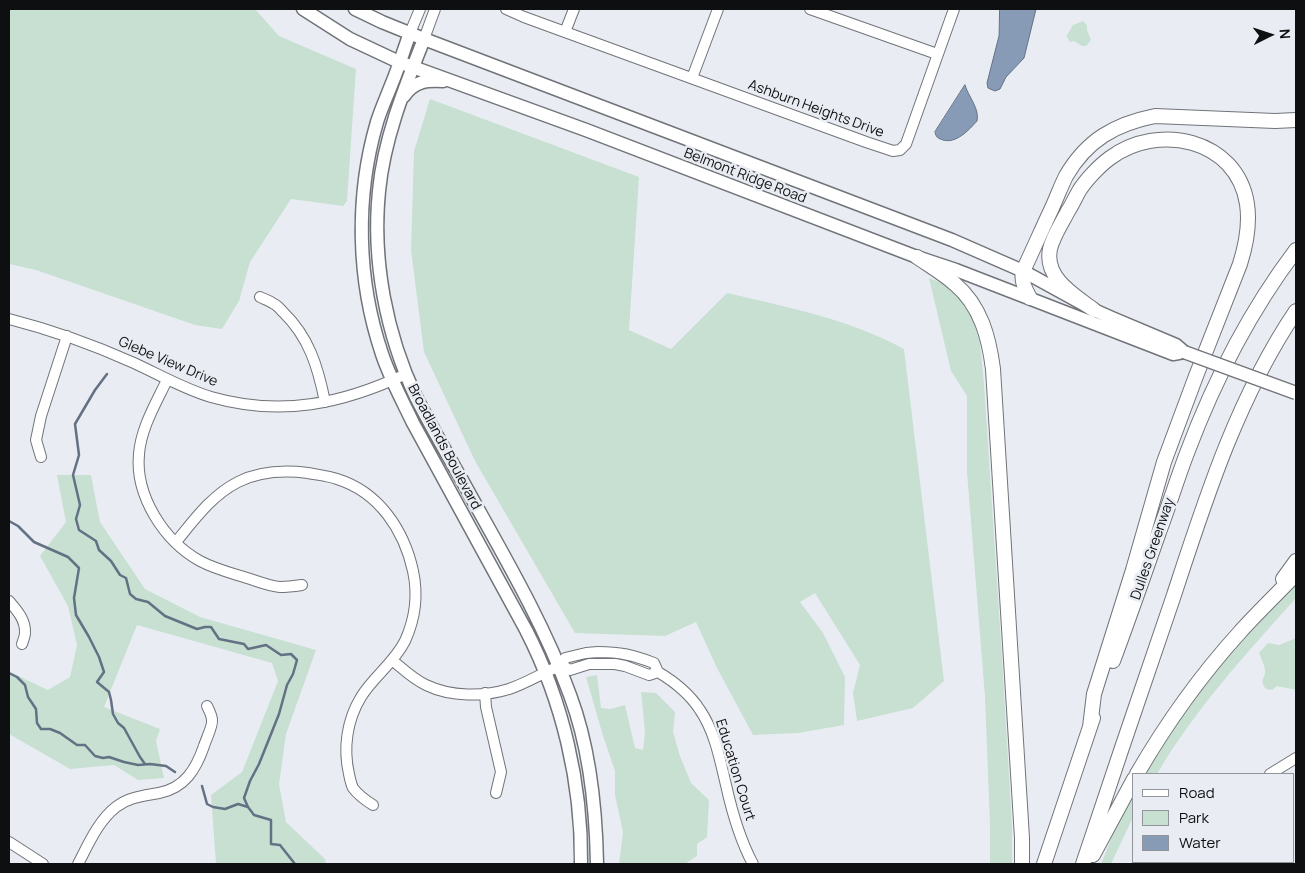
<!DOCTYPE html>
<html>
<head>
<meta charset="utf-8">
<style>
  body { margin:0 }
  #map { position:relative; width:1305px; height:873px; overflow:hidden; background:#e9edf3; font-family:Manrope,sans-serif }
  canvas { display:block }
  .frame { position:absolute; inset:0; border:10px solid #0e0f11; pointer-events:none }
  .legend { position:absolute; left:1132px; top:773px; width:162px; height:90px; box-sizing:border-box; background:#e9edf3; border:1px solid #919499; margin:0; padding:6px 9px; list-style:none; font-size:15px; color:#0e0f11 }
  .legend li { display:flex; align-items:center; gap:10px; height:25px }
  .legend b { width:25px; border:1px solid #919499 }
  .north { position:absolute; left:1245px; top:10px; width:50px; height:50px; -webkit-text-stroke:4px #e9edf3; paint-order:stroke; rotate:86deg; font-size:14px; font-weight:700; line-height:20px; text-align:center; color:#0e0f11 }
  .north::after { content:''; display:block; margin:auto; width:18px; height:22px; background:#0e0f11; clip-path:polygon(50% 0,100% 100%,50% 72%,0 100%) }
</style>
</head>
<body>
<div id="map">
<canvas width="1305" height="873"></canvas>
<div class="frame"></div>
<ul class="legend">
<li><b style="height:6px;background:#fff"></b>Road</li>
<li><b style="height:14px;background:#c7e0d2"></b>Park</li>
<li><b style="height:14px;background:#879bb6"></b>Water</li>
</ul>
<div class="north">N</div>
</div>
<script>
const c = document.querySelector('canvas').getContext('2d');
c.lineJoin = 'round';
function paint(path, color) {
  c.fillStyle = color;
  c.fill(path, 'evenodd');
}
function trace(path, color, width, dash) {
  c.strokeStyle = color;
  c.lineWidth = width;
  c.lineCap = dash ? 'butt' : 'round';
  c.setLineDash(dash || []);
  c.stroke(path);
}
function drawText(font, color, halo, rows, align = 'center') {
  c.font = font + ' Manrope,sans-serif';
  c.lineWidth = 5;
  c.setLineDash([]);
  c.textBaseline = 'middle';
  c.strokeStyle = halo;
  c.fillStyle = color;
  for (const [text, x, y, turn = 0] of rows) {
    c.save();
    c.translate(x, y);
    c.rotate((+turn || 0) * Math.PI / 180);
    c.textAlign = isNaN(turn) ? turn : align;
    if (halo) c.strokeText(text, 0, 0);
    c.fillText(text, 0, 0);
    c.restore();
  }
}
const green = new Path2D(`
  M9,9H255L279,36L356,69L347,201L343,206L291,199L250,262L239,301L222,329L195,325L36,270L9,264Z
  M1083,21L1087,25V30L1091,40L1086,46H1082L1074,41L1071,42L1069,41L1068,38L1066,37L1073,25Z
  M430,99L639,177L629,330L671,349L727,293C787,307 849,319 904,349L944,681L913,708L857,721L853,693L860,665L815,593L800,602L823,633L845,677L844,725L798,733L753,735L717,668L696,622L665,636L575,633L475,461L424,352L411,250L414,151Z
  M929,278L952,287L970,310L980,344L984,383L1002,658L1012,826V864H990V825L985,697L967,472V396L951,371Z
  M57,475H91L100,522L145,589L200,617L316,650L286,734L279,784L286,822L325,859L326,864H216L211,795L242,772L278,681L272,663L137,625L104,707L160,729L156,741L164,778L138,780L114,765L70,769L9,734V670L10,672L48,690L70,677L77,645L68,606L40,556L66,522Z
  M1296,584V598C1246,654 1195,709 1157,774H1144L1170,731L1210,675Z
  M1296,638V690L1277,686L1272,690L1266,689C1258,679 1266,679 1265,670C1264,664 1261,658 1259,653L1268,643L1279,645Z
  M597,675L601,708L610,709L625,705L635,748L643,750L645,732L641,692L656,693L675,712L673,732L680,756L691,783L709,800L707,837L697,844V856L685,864H619L623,832L615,795V771L603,736L586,677Z
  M1134,793V815L1111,864H1101L1116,827Z`);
const water = new Path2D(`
  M1000,9H1036L1024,58L1006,77L1000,89L995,91L988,88L987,83L999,36Z
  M965,85C968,96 980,109 977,121C969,130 956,144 943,140C938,138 936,138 935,132Z`);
const stream = new Path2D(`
  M107,374L95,390L75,424L79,455L73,475L80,505L76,519L79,530L96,541L99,550L111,561L120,575L126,578L130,594L136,599L148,602L165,616L197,629L205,627H211L219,639L244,644L248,649L266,645L281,655L291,654L297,660L293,674L287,685L279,714L259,764L250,781L244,798L248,807
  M9,521L18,526L34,542L68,557L79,568L74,598L76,615L89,637L99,657L104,672L97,682L109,692L111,700L113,714L118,723L124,728L140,757L145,764
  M9,673L17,677L25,685L28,697L36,709L37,723L41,729H50L60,733L77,745H85L95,756L103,758L109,757L124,762L138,765L150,764L166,766L175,772
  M202,786L207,804L213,807L225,809L238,804L248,807L254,815L271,820V844L280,845L295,864`);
const minor = new Path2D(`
  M506,9L524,17L866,142L893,151L900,150L906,144L954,9
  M810,9L937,54
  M565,32L574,9
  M410,33L420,9
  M424,39L435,9
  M692,78L718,9
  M260,297C264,299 270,301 274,304C277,305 280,309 283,312C309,337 318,367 325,402
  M9,319C52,330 94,345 134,363C160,375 184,389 211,397C281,417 342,404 406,374
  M167,380C156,403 141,428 139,454C135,496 164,541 200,561C215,569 231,573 247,578C257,581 269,586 280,587C287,587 295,586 302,585
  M41,457L36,440L41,416L67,336
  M176,542C194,520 212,495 238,482C260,471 284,470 308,473C318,475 328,476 337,479C379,492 404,530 413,571C418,594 415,619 405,641C394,663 373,677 361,697C347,720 343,748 349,774C350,779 351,784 353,788C359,796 365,800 373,805
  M9,601C16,609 26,620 25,633C25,636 23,641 22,644
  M598,652C620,652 633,655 654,663L658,672L649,675L625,666L615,664H589L570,670L562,665L565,658L586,653Z
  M392,660C403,669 413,679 426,685C451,697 483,697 509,689C527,683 544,672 562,665
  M658,672C675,682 689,693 700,710C715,732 720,760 726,785C732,812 740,840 753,864
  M485,693L486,707L501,772L496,793
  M1270,774L1296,758
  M9,842L43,864
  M1241,862L1249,864
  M78,864C88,845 98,821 116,807C129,797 143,796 159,793C185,788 196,769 204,746C206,739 213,726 212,720C212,716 209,710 207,706
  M1210,864L1211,862`);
const major = new Path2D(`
  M303,9L350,39L399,62L586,130L917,257L956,270L1173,354L1184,352
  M355,9L382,22L424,39L952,240L1023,271L1094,310L1112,318L1176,345L1184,352
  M410,33C404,49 399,66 392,83C387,96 381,109 377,122C355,197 357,280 382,354C390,378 402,400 413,423L526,630C563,702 582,784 581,864
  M424,39C405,87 384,138 379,191C372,260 386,334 416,397C431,426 447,454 463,482C501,551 543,621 570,695C590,748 596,808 597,864
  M404,96C414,81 427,80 443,81`);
const highway = new Path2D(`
  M917,257C930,266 944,274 955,284C981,306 989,338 993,369L1022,838V864
  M1030,298C1025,289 1021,281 1023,271C1033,250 1042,229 1052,208C1057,197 1061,186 1066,176C1087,140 1115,124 1155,116L1275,121L1296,120
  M1283,579L1296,561
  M1113,661C1129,618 1144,575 1159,532C1169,506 1177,479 1187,453C1214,381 1250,311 1296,250
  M1090,727L1094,694L1133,570L1164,462L1196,376L1240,264C1246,245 1250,224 1247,204C1237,139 1158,122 1110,158C1099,166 1085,181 1079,191C1075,198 1072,205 1068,211C1062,223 1053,236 1050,249C1044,278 1074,295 1094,310
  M1137,774C1166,724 1201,675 1240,632C1258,612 1278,593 1296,574
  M1093,855L1134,779
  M1044,864L1093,718
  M1083,864C1113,774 1143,685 1174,595C1206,497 1238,397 1296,311`);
const majorBridge = new Path2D(`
  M1184,352L1296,393`);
const streetNames = [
  ["Ashburn Heights Drive",816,109,20],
  ["Belmont Ridge Road",745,176,21],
  ["Glebe View Drive",168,362,23],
  ["Broadlands Boulevard",444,447,62],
  ["Dulles Greenway",1153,549,-71],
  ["Education Court",735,770,73]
];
paint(green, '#c7e0d2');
paint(water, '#879bb6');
trace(water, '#637184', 1);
trace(stream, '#637184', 2.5);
trace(minor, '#707479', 12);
trace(major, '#707479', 15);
trace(highway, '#707479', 16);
trace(minor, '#fff', 10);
trace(major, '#fff', 12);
trace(highway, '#fff', 14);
trace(majorBridge, '#707479', 15, []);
trace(majorBridge, '#fff', 12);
drawText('14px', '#0e0f11', '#e9edf3', streetNames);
</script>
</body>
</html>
